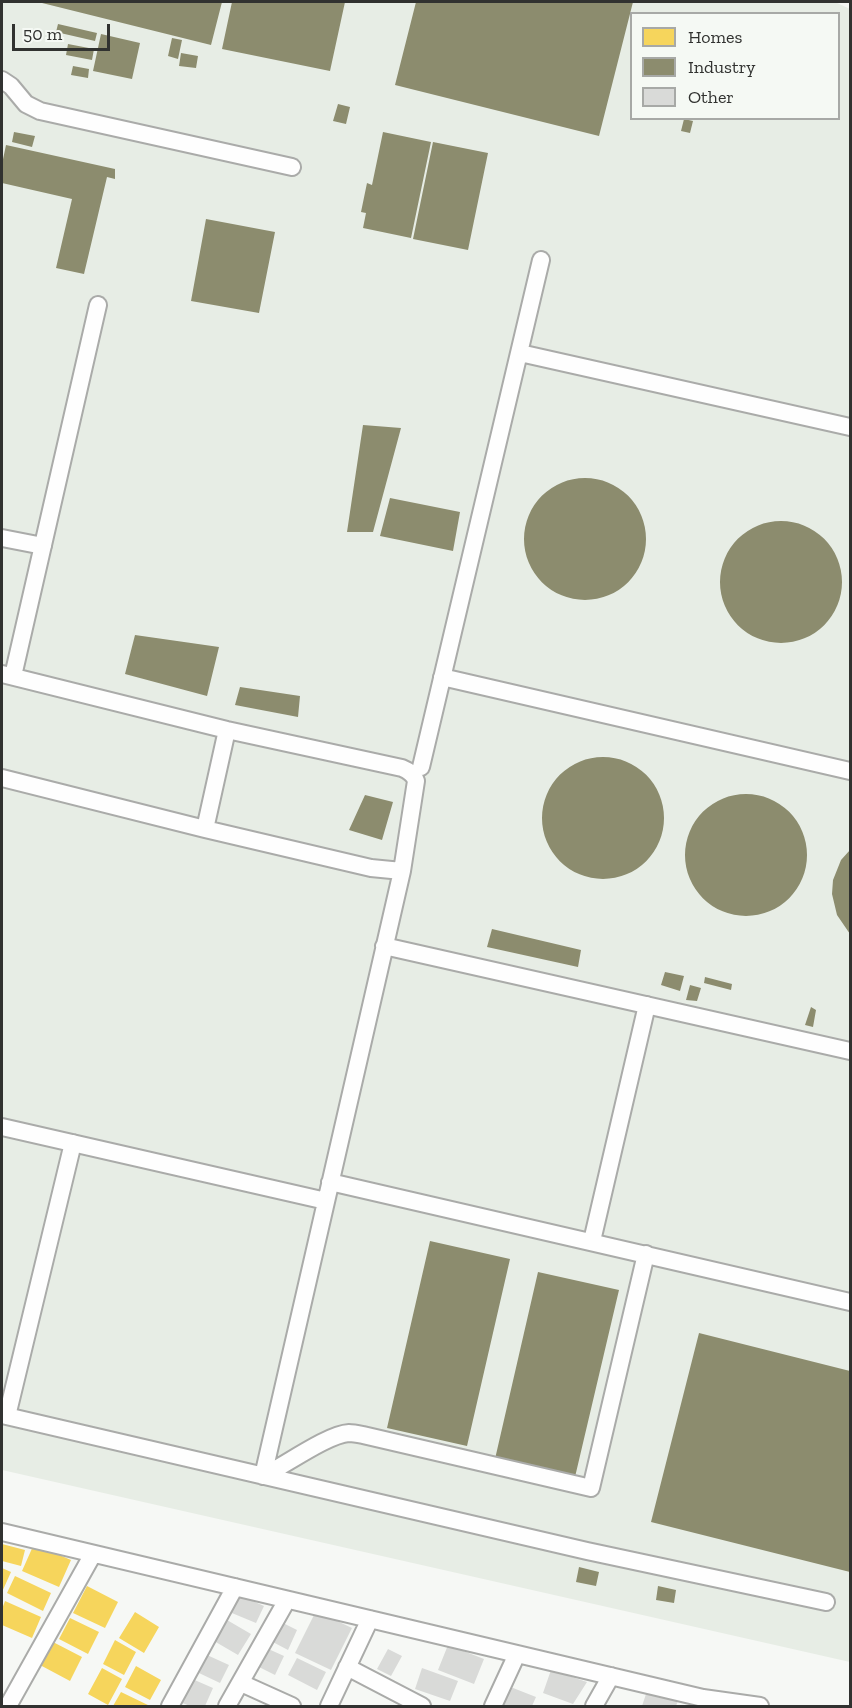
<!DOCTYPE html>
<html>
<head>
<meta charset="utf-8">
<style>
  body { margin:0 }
  #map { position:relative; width:852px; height:1708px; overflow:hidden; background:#f6f8f5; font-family:"Zilla Slab",serif }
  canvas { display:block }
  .frame { position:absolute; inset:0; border:3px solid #313230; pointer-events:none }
  .legend { position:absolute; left:630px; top:12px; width:210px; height:108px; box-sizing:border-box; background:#f5f9f4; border:2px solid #a7a9a6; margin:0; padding:8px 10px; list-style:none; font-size:18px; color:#313230 }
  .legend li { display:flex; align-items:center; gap:12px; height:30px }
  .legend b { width:30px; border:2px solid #a7a9a6 }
  .scale { position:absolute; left:12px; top:24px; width:98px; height:27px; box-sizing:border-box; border:3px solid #313230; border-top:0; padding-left:8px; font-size:18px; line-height:21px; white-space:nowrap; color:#313230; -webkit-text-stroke:4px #f5f9f4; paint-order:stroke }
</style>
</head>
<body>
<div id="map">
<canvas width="852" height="1708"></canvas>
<div class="frame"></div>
<ul class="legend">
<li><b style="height:16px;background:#f6d55c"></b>Homes</li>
<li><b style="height:16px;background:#8c8c6e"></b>Industry</li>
<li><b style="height:16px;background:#d9dad8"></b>Other</li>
</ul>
<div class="scale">50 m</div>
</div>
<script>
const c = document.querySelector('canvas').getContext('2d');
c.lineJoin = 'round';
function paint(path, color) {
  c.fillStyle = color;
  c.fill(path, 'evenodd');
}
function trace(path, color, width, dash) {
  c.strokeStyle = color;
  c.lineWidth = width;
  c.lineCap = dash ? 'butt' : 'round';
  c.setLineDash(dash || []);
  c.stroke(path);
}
const built = new Path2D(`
  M2,2H835L850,9V1662L2,1470ZM632,14H838V118H632Z`);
const homes = new Path2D(`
  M2,1544L25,1550L21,1566L2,1561Z
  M34,1544L71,1560L59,1587L22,1571Z
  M2,1568L11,1572L2,1592Z
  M15,1576L51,1593L43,1611L7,1593Z
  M87,1586L118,1602L105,1628L73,1613Z
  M5,1601L41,1617L32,1638L2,1625V1609Z
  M135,1612L159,1627L144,1653L119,1638Z
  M70,1618L99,1632L88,1654L59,1639Z
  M115,1640L136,1652L124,1675L103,1664Z
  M53,1642L82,1657L70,1681L40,1665Z
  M136,1666L161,1680L150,1700L125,1687Z
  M102,1668L122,1679L108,1705L88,1694Z
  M121,1692L150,1706H113Z`);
const industry = new Path2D(`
  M38,2H222L211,45Z
  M232,2H345L330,71L222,49Z
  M416,2H633L599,136L395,85Z
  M58,24L97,33L95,41L56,32Z
  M101,34L140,43L132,79L93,71Z
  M172,38L182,40L178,59L168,56Z
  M68,44L94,49L92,60L66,55Z
  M181,53L198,56L196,68L179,66Z
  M73,66L89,69L88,78L71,75Z
  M338,104L350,107L346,124L333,121Z
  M684,119L693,121L690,133L681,131Z
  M14,132L35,136L32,147L12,142Z
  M383,132L431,142L411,238L363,228L366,213L361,212L367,183L372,185Z
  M433,142L488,153L468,250L413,239Z
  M6,145L115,169V179L107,177L84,274L56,268L72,199L2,183V164Z
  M206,219L275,232L259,313L191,301Z
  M363,425L401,428L373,532H347Z
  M524 539a61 61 0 1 1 122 0a61 61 0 1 1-122 0Z
  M390,498L460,512L453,551L380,536Z
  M720 582a61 61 0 1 1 122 0a61 61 0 1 1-122 0Z
  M135,635L219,647L207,696L125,674Z
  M240,687L300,696L298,717L235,705Z
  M542 818a61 61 0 1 1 122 0a61 61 0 1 1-122 0Z
  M685 855a61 61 0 1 1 122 0a61 61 0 1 1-122 0Z
  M365,795L393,802L382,840L349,830Z
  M850,850V934L837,915L832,894L833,880L841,860Z
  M492,929L581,950L578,967L487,947Z
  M665,972L684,976L680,991L661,985Z
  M705,977L732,984L731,990L704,983Z
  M690,985L701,988L697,1001L686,1000Z
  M811,1007L816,1010L813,1027L805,1025Z
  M430,1241L510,1259L467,1446L387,1428Z
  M538,1272L619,1290L575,1477L495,1459Z
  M699,1333L850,1371V1572L651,1522Z
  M579,1567L599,1572L596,1586L576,1582Z
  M658,1586L676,1590L674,1603L656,1600Z`);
const building = new Path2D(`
  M235,1593L264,1606L256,1623L227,1611Z
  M316,1611L352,1628L331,1670L295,1653Z
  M227,1620L251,1634L238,1655L214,1641Z
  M279,1621L297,1630L288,1650L269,1640Z
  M448,1645L484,1659L474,1684L438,1670Z
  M264,1647L284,1656L275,1675L255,1665Z
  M388,1649L402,1656L391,1676L377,1669Z
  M207,1655L229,1665L220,1683L199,1673Z
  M297,1658L326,1672L317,1690L288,1675Z
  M422,1668L458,1681L450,1701L415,1689Z
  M551,1670L587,1682L573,1704L543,1693Z
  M190,1678L213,1688L205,1706H190L180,1702Z
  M508,1686L536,1697L532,1706H499Z
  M648,1688L679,1698L676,1706H642Z`);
const minor = new Path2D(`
  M2,80L11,86L26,104L40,111L292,167
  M520,353L850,427
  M2,538L43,546
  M2,674L227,730L402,768C409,771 414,774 416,781L402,871L371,868L205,829L2,778
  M13,676L98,305
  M442,677L850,771
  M421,767L541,260
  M205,829L227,730
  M384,946L850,1051
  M2,1127L326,1201
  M330,1182L850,1302
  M592,1241L647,1005
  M2,1415L587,1551L826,1602
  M7,1416L73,1143
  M263,1476L402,871
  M263,1476C284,1466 328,1434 349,1433C353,1433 358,1434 363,1435L591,1488L646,1254
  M2,1532L703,1698L760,1706
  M347,1667L422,1706
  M241,1683L292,1706
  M8,1706L93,1554
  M170,1706L235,1587
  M227,1706L287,1600
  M329,1706L370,1619
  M493,1706L517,1654
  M594,1706L611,1676`);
paint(built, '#e7ede5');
paint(homes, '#f6d55c');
paint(industry, '#8c8c6e');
paint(building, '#d9dad8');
trace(minor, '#aaaba9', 20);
trace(minor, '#fefefe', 16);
</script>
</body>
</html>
